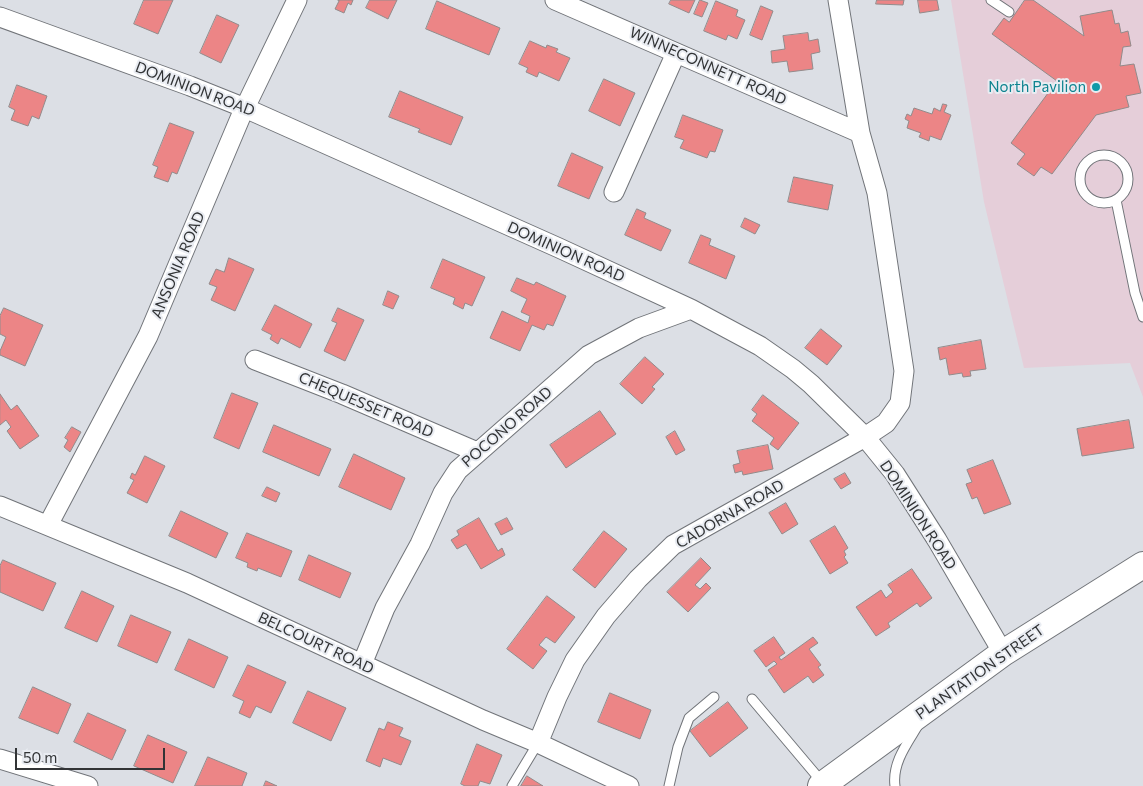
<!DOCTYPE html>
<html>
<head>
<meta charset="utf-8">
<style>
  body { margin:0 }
  #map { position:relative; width:1143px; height:786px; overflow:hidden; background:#dcdfe5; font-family:Commissioner,sans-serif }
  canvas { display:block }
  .scale { position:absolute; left:15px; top:748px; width:150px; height:22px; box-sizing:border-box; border:2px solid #323436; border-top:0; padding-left:6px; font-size:15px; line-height:18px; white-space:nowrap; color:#323436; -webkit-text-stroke:4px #e9ecf2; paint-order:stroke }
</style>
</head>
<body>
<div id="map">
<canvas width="1143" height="786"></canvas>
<div class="scale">50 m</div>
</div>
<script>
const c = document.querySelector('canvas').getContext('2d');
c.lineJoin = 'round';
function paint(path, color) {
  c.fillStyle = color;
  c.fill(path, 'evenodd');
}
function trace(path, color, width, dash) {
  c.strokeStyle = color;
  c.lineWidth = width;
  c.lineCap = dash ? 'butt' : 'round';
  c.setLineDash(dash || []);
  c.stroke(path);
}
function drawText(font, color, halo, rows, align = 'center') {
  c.font = font + ' Commissioner,sans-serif';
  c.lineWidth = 4;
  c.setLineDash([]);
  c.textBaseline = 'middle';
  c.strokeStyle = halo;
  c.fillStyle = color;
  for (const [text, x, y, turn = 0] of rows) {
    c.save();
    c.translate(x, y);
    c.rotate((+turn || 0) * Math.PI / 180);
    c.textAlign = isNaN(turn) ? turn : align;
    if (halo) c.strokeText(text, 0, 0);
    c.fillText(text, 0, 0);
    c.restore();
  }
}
const medical = new Path2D(`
  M951,0H1143V397L1130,363L1024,368L984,202Z`);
const building = new Path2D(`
  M144,0H173L158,34L134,24Z
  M338,0H353L351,5L348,3L344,13L335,9L339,1Z
  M370,0H397L388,19L366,8Z
  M671,0H695L689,13L669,4Z
  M700,0L708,3L702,17L694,14Z
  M877,0H904L903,5L876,4Z
  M918,0H937L939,10L920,13Z
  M1025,0H1033L1084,36L1080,16L1112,10L1115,24L1119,23L1121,33L1128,31L1131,46L1123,47L1120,66L1134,64L1141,93L1126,96L1129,107L1096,115L1052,174L1041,167L1034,176L1017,164L1025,154L1011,143L1057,81L992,34L1004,18L1009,22Z
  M437,1L500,28L489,55L426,29Z
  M716,1L738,10L736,16L745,20L737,39L728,35L726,40L704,31Z
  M761,6L773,11L762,40L750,35Z
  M217,15L239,25L221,63L200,53Z
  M808,33L809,41L818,39L820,52L811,54L813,69L789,72L787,61L772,63L771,51L785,49L783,36Z
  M530,41L546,48L547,45L558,49L556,52L570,58L559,81L539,72L537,77L526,72L528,68L519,64Z
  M604,79L635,93L620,126L589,111Z
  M17,85L47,96L39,119L32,116L28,126L11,120L15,110L9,107Z
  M400,91L463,117L451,145L418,132L420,129L389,117Z
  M943,104L947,105L944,112L951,115L941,140L930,136L929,141L919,137L921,133L907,128L909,121L905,119L907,114L911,116L914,108L932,114L934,108L940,111Z
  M683,115L723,130L715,152L710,151L707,158L680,148L684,140L675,137Z
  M170,123L194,132L177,174L172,172L168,182L154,177L158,167L153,165Z
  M572,153L603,167L589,199L558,186Z
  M794,177L833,185L828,210L788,202Z
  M637,209L646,213L644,218L671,230L661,251L625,235Z
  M745,218L760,225L755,234L741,227Z
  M701,235L711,239L709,245L735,256L726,279L689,263Z
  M229,258L254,269L235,311L211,300L217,287L209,284L216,269L224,272Z
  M443,259L485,277L472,306L465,303L463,309L453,304L455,298L431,288Z
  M517,278L534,285L536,282L566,296L553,326L547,324L544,330L532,325L520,351L490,338L502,311L528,323L530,316L521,312L527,299L511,291Z
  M388,291L399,296L393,309L383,305Z
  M275,305L312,324L300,348L281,338L278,344L270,339L272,335L262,330Z
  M4,308L43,325L25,366L0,355V351L6,337L0,334V316Z
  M338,308L364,320L345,361L324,351L337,323L332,321Z
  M821,329L842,346L827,365L805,348Z
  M981,340L986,369L970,371L971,376L963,377L962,373L949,375L946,358L940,360L938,348Z
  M645,357L664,374L652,387L655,389L642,404L620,384Z
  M232,393L258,403L239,449L214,438Z
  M0,394L11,410L17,405L39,436L20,449L7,431L11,427L6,420L0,425Z
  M763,395L799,423L778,450L770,444L774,438L752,421L757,414L752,410Z
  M600,411L616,434L566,468L550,445Z
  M1129,420L1134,448L1082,456L1077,429Z
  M274,425L331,449L319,476L263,452Z
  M72,427L81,432L70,452L64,447L68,440L65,438Z
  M675,431L685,450L676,455L666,437Z
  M768,445L773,469L743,475L742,471L735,473L733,465L740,463L737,451Z
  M354,454L405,478L391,510L339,487Z
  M145,456L165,466L147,503L127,493L134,480L130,478L132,473L135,475Z
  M993,460L1011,504L984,514L977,497L972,499L966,484L972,482L967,470Z
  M845,473L851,483L841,489L834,479Z
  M267,487L280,493L276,502L262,496Z
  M786,503L798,524L782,534L769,513Z
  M181,511L228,533L216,558L169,536Z
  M479,518L498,551L502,548L505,555L481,569L466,544L457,549L451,540L459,535L457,531Z
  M507,518L513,529L501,535L495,524Z
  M835,526L848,548L844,551L846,555L844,557L848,563L830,574L810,541Z
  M604,531L627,549L595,588L573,570Z
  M247,533L292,551L281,577L258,568L257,571L247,567L248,563L236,558Z
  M309,555L351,573L340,598L299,580Z
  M701,558L711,568L695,585L700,589L706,583L711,588L688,612L667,592Z
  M3,560L56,583L43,611L0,592V566Z
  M912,569L932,598L920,607L917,603L888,623L890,627L876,636L856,607L881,590L886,598L893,592L888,585Z
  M82,591L114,606L97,642L65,628Z
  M547,596L575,617L555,643L546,637L539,645L547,651L533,669L507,649Z
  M131,615L171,632L157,663L118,646Z
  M774,637L785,653L779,657L781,660L813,637L818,643L809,649L821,665L818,667L824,675L813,683L808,676L784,693L768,670L777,664L774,661L766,667L754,651Z
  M189,639L228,657L214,688L175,670Z
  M248,665L286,682L271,713L256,706L250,718L239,713L244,701L233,696Z
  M33,687L71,704L58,734L19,718Z
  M308,691L346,708L331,741L293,723Z
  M610,693L651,710L640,739L598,722Z
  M728,702L748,728L710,757L690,731Z
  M88,713L126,730L112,760L74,742Z
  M388,722L403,728L399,736L411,741L401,765L383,758L380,767L366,761L379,728L384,730Z
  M148,735L187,752L173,783L134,766Z
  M477,744L502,755L490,784L480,781L478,786H465L461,784Z
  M208,757L247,773L242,786H195Z
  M527,776L543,786H521Z
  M266,781L277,786H264Z`);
const lane = new Path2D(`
  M991,0L1009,12
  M1080 179a24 24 0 1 1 48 0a24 24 0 1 1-48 0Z
  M1116,200L1135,293L1143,317
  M752,699L822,782
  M512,786L538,743
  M669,786L678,747L689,718L714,697
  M895,786C892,764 906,745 917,727`);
const street = new Path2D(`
  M555,0L860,133
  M0,17L190,86L245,108L559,248L691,309L760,346L793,369L811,384L865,437L895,474L937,540L1003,653
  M614,192L676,53
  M255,360L342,394L477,452
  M0,506L187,583L483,720L538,743L629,786
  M48,525L148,336L241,116L297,0
  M362,664L385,608L420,544L443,493L458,470L589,355L639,328L691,309
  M538,743L557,697L575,660L606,616L638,579L673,545L865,437L886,423L900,403L904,371L877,193L860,133L838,0
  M0,759L88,786`);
const secondary = new Path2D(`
  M821,786L1003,653L1143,565`);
const markers = [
  [1096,87,5,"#0f9aa8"]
];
const streetNames = [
  ["WINNECONNETT ROAD",708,66,24],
  ["DOMINION ROAD",195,89,21],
  ["DOMINION ROAD",566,252,24],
  ["ANSONIA ROAD",178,265,-67],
  ["CHEQUESSET ROAD",366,405,23],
  ["POCONO ROAD",507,427,-41],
  ["CADORNA ROAD",730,514,-30],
  ["DOMINION ROAD",918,515,57],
  ["BELCOURT ROAD",316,643,25],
  ["PLANTATION STREET",980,672,-35]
];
const cultureNames = [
  ["North Pavilion",1086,87]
];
paint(medical, '#e5ced9');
paint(building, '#ec8586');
trace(building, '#928b8b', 1);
trace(lane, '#717479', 11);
trace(street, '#717479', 21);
trace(secondary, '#717479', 28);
trace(lane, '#fff', 9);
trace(street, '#fff', 19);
trace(secondary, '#fff', 26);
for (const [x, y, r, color] of markers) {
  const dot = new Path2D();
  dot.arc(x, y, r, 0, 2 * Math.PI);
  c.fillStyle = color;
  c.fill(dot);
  trace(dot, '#e9ecf2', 2);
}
drawText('15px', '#323436', '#e9ecf2', streetNames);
drawText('15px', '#0d838f', '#e9ecf2', cultureNames, 'right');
</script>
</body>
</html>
